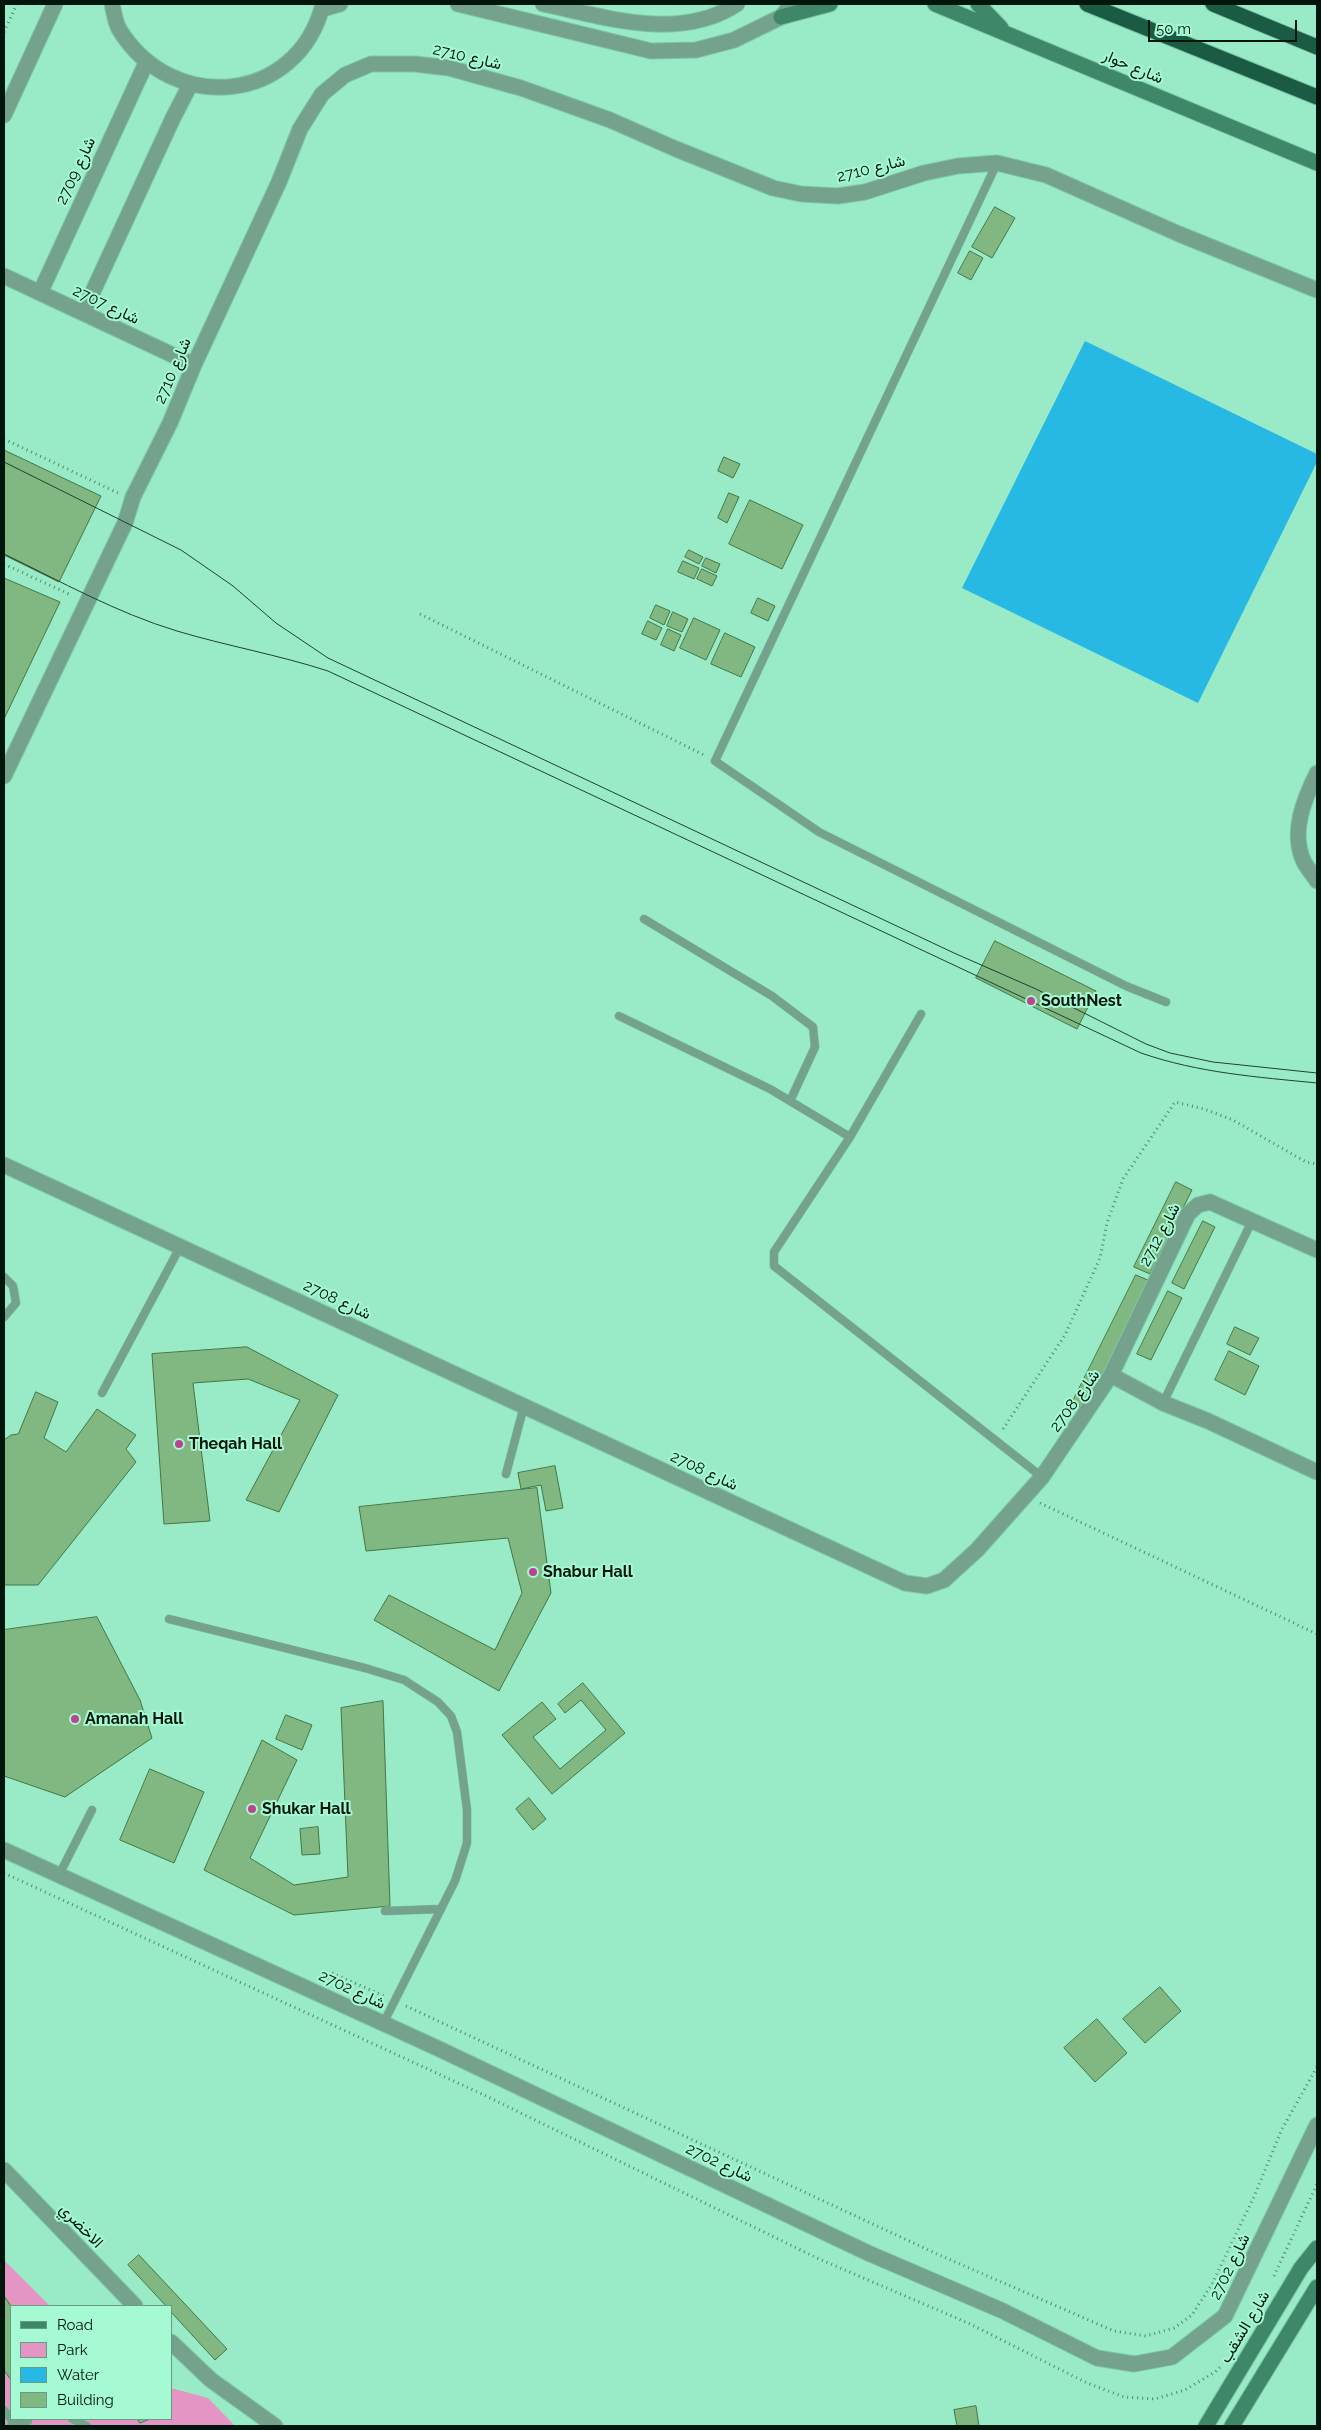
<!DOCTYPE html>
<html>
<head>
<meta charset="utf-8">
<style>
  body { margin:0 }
  #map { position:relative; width:1321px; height:2430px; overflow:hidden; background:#98ebc6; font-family:Raleway,sans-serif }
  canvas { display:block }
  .frame { position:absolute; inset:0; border:5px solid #00160c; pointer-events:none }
  .legend { position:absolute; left:10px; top:2305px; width:162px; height:115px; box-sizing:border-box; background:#a5f9d3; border:1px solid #639e83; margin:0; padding:6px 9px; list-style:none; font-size:15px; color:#00160c }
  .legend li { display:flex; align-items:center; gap:10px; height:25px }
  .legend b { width:25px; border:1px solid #639e83 }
  .scale { position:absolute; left:1148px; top:20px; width:149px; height:22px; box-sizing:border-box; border:2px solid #00160c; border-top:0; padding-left:6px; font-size:15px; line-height:18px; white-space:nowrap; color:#00160c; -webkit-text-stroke:4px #a5f9d3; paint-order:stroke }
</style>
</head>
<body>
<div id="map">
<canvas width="1321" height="2430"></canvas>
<div class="frame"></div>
<ul class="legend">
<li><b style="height:6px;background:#3e8769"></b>Road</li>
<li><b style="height:14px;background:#e595c3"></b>Park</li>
<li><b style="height:14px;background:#27b8e4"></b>Water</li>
<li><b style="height:14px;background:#81b780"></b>Building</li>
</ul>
<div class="scale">50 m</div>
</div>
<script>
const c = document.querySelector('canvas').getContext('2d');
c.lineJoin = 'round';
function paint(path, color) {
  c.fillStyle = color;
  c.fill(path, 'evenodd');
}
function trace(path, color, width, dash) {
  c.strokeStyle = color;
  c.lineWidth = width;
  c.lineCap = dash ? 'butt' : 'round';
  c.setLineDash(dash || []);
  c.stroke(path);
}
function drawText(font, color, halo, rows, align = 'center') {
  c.font = font + ' Raleway,Vazirmatn,sans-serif';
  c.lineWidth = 4;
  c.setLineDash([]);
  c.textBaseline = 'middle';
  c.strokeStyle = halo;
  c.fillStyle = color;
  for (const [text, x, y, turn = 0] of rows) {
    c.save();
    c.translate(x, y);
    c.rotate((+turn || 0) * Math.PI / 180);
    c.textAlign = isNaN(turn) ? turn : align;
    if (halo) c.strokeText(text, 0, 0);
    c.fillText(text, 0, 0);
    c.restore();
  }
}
const green = new Path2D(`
  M4,2260L50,2306H11V2419H171V2388L208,2398L235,2426H4Z`);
const water = new Path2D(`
  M1085,341L1317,454V462L1198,703L962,588Z`);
const building = new Path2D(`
  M995,207L1015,218L992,258L972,247Z
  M970,251L983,258L971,280L958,273Z
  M4,450L101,496L59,582L4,555Z
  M724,457L740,464L733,478L718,471Z
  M729,493L739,497L727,523L718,518Z
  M750,500L803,525L782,569L729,544Z
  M689,550L703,557L699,564L685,557Z
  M706,558L720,564L716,573L702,566Z
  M683,561L699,568L694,579L678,572Z
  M702,569L717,576L712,586L697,579Z
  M4,578L60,602L4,719Z
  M758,598L775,606L768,621L751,613Z
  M656,605L670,611L664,625L650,618Z
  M673,612L688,619L682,632L667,626Z
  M694,618L720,630L706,660L680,648Z
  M648,621L662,628L656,640L642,634Z
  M668,629L681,635L674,651L661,645Z
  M725,633L755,647L741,677L711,664Z
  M995,941L1096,991L1077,1029L976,978Z
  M1176,1182L1192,1190L1150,1274L1134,1267Z
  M1203,1221L1215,1227L1184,1289L1172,1283Z
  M1136,1275L1150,1281L1086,1409L1072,1403Z
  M1168,1291L1182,1298L1151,1360L1137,1354Z
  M1235,1327L1259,1338L1250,1355L1227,1344Z
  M247,1347L338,1395L279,1512L246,1500L300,1400L248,1379L193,1383L210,1521L164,1524L152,1354Z
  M1229,1351L1259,1366L1245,1395L1215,1380Z
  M36,1392L58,1402L44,1438L66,1452L97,1409L136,1435L126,1449L136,1462L38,1585H4V1440L11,1435L18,1434Z
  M555,1466L563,1508L546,1511L541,1485L521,1489L518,1473Z
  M537,1488L551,1593L499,1691L374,1620L389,1595L495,1650L522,1593L508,1538L366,1551L359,1507Z
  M97,1617L140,1700L152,1738L65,1797L4,1776V1630Z
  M583,1683L625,1733L552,1794L502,1735L542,1702L556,1719L533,1737L560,1769L606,1730L581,1700L565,1713L558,1704Z
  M383,1701L390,1906L294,1915L204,1870L262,1740L297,1760L250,1858L294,1885L348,1877L341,1708Z
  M286,1715L312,1725L302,1750L276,1739Z
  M150,1769L204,1792L174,1863L120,1840Z
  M529,1798L546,1819L533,1830L516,1809Z
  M318,1827L320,1854L302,1855L300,1829Z
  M1160,1987L1181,2011L1145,2043L1123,2019Z
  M1097,2019L1127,2053L1095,2082L1064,2048Z
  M139,2255L227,2349L215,2360L171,2312V2306H166L128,2265Z
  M4,2296L11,2306V2380L4,2370Z
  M976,2406L979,2426H957L954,2410Z
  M138,2419H150L140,2423Z`);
const path = new Path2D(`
  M4,32L17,4
  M4,439L118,493
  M4,564L71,595
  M420,614L704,755
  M1003,1429L1065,1335L1100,1258L1107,1223L1123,1179L1175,1102L1204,1109L1233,1120L1306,1162L1317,1164
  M1040,1503L1317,1634
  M4,1873L484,2095L817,2258L968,2323L1087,2383L1124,2397L1155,2399L1185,2390L1215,2372L1220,2367
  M327,1979L330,1972L384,1996
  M406,2006L937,2254L1114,2331L1146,2336L1174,2328L1192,2315L1212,2284L1253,2199L1282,2129L1317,2067
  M1274,2276L1317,2184`);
const lane = new Path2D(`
  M997,163L715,761L819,832L1126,986L1166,1002
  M644,919L772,996L813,1027L815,1047L790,1101
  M921,1014L850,1137L774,1252V1266L1042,1477
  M619,1016L770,1089L850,1137
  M4,1277L13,1286L16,1303L4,1317
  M102,1393L180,1247
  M1163,1403L1252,1221
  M506,1474L524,1406
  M169,1619L365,1668L404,1680L438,1702L451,1716L457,1732L467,1810V1843L455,1881L383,2024
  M59,1875L92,1810
  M385,1911L441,1909
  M4,2410L16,2426
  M72,2419L87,2426
  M11,2426L28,2421`);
const street = new Path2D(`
  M112,4C114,12 115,22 119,29C172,116 298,104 323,4
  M458,4L651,51L696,50L734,40L781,17L792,4
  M543,4C605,17 680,42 737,4
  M326,8L340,4
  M4,115L55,4
  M4,276L194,365
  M40,293L146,63
  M83,313L173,118L190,85
  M1317,773C1304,799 1290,833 1304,862C1308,869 1313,875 1317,881
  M4,776L125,523L133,497L170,423L194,365L279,182L300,129L322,94L345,75L371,64H415L449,68L521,88L610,120L676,149L773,188L801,194L838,196L865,192L924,173L958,166L997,163L1046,175L1179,234L1317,290
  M4,1165L905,1583L927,1586L944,1580L977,1550L1042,1477L1111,1375L1188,1214L1198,1205L1210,1202L1317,1250
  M1111,1375L1163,1403L1208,1421L1317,1472
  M4,1850L435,2047L868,2253L1003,2311L1097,2358L1134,2364L1172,2357L1225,2316L1317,2125
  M4,2170L135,2306
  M171,2342L211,2380L275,2426`);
const secondary = new Path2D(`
  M935,4L1317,163
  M978,4L1001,28
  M781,17L830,4
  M1206,2426L1301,2268L1317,2248
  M1232,2426L1317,2287`);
const highway = new Path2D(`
  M1087,4L1317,97
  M1213,4L1317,47`);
const tram = new Path2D(`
  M4,462L181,550L233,586L276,623L328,658L954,953L1036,989L1146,1044L1170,1053L1213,1062L1317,1073
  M4,554C60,581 117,613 177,631C227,646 279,655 328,671L1141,1053C1199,1073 1257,1077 1317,1083`);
const markers = [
  [1031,1001,5,"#bd4292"],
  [179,1444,5,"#bd4292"],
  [533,1572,5,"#bd4292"],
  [75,1719,5,"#bd4292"],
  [252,1809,5,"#bd4292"]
];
const streetNames = [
  ["شارع 2710",467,57,13],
  ["شارع حوار",1133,67,23],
  ["شارع 2710",871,169,-14],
  ["شارع 2709",76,171,-65],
  ["شارع 2707",106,305,25],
  ["شارع 2710",173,371,-67],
  ["شارع 2712",1160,1235,-62],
  ["شارع 2708",337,1300,25],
  ["شارع 2708",1075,1401,-54],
  ["شارع 2708",704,1471,25],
  ["شارع 2702",352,1990,25],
  ["شارع 2702",719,2163,25],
  ["الاخضري",81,2226,46],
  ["شارع 2702",1230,2267,-64],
  ["شارع الشقب",1245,2327,-59]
];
const poiNames = [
  ["SouthNest",1041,1001],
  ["Theqah Hall",189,1444],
  ["Shabur Hall",543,1572],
  ["Amanah Hall",85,1719],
  ["Shukar Hall",262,1809]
];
paint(green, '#e595c3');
paint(water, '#27b8e4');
paint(building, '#81b780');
trace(building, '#437744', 1);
trace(lane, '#7dc5a5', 9);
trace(street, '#7dc5a5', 17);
trace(secondary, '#7dc5a5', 17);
trace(highway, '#7dc5a5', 17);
trace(path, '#518870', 3, [1, 4]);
trace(lane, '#75a28d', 8);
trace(street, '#75a28d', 15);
trace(secondary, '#3e8769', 15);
trace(highway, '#195b43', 15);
trace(tram, '#1f4131', 1);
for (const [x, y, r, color] of markers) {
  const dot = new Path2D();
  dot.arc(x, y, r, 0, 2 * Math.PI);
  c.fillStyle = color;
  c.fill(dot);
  trace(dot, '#a5f9d3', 2);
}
drawText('16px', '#00160c', '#a5f9d3', streetNames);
drawText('bold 16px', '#00160c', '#a5f9d3', poiNames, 'left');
</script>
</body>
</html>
